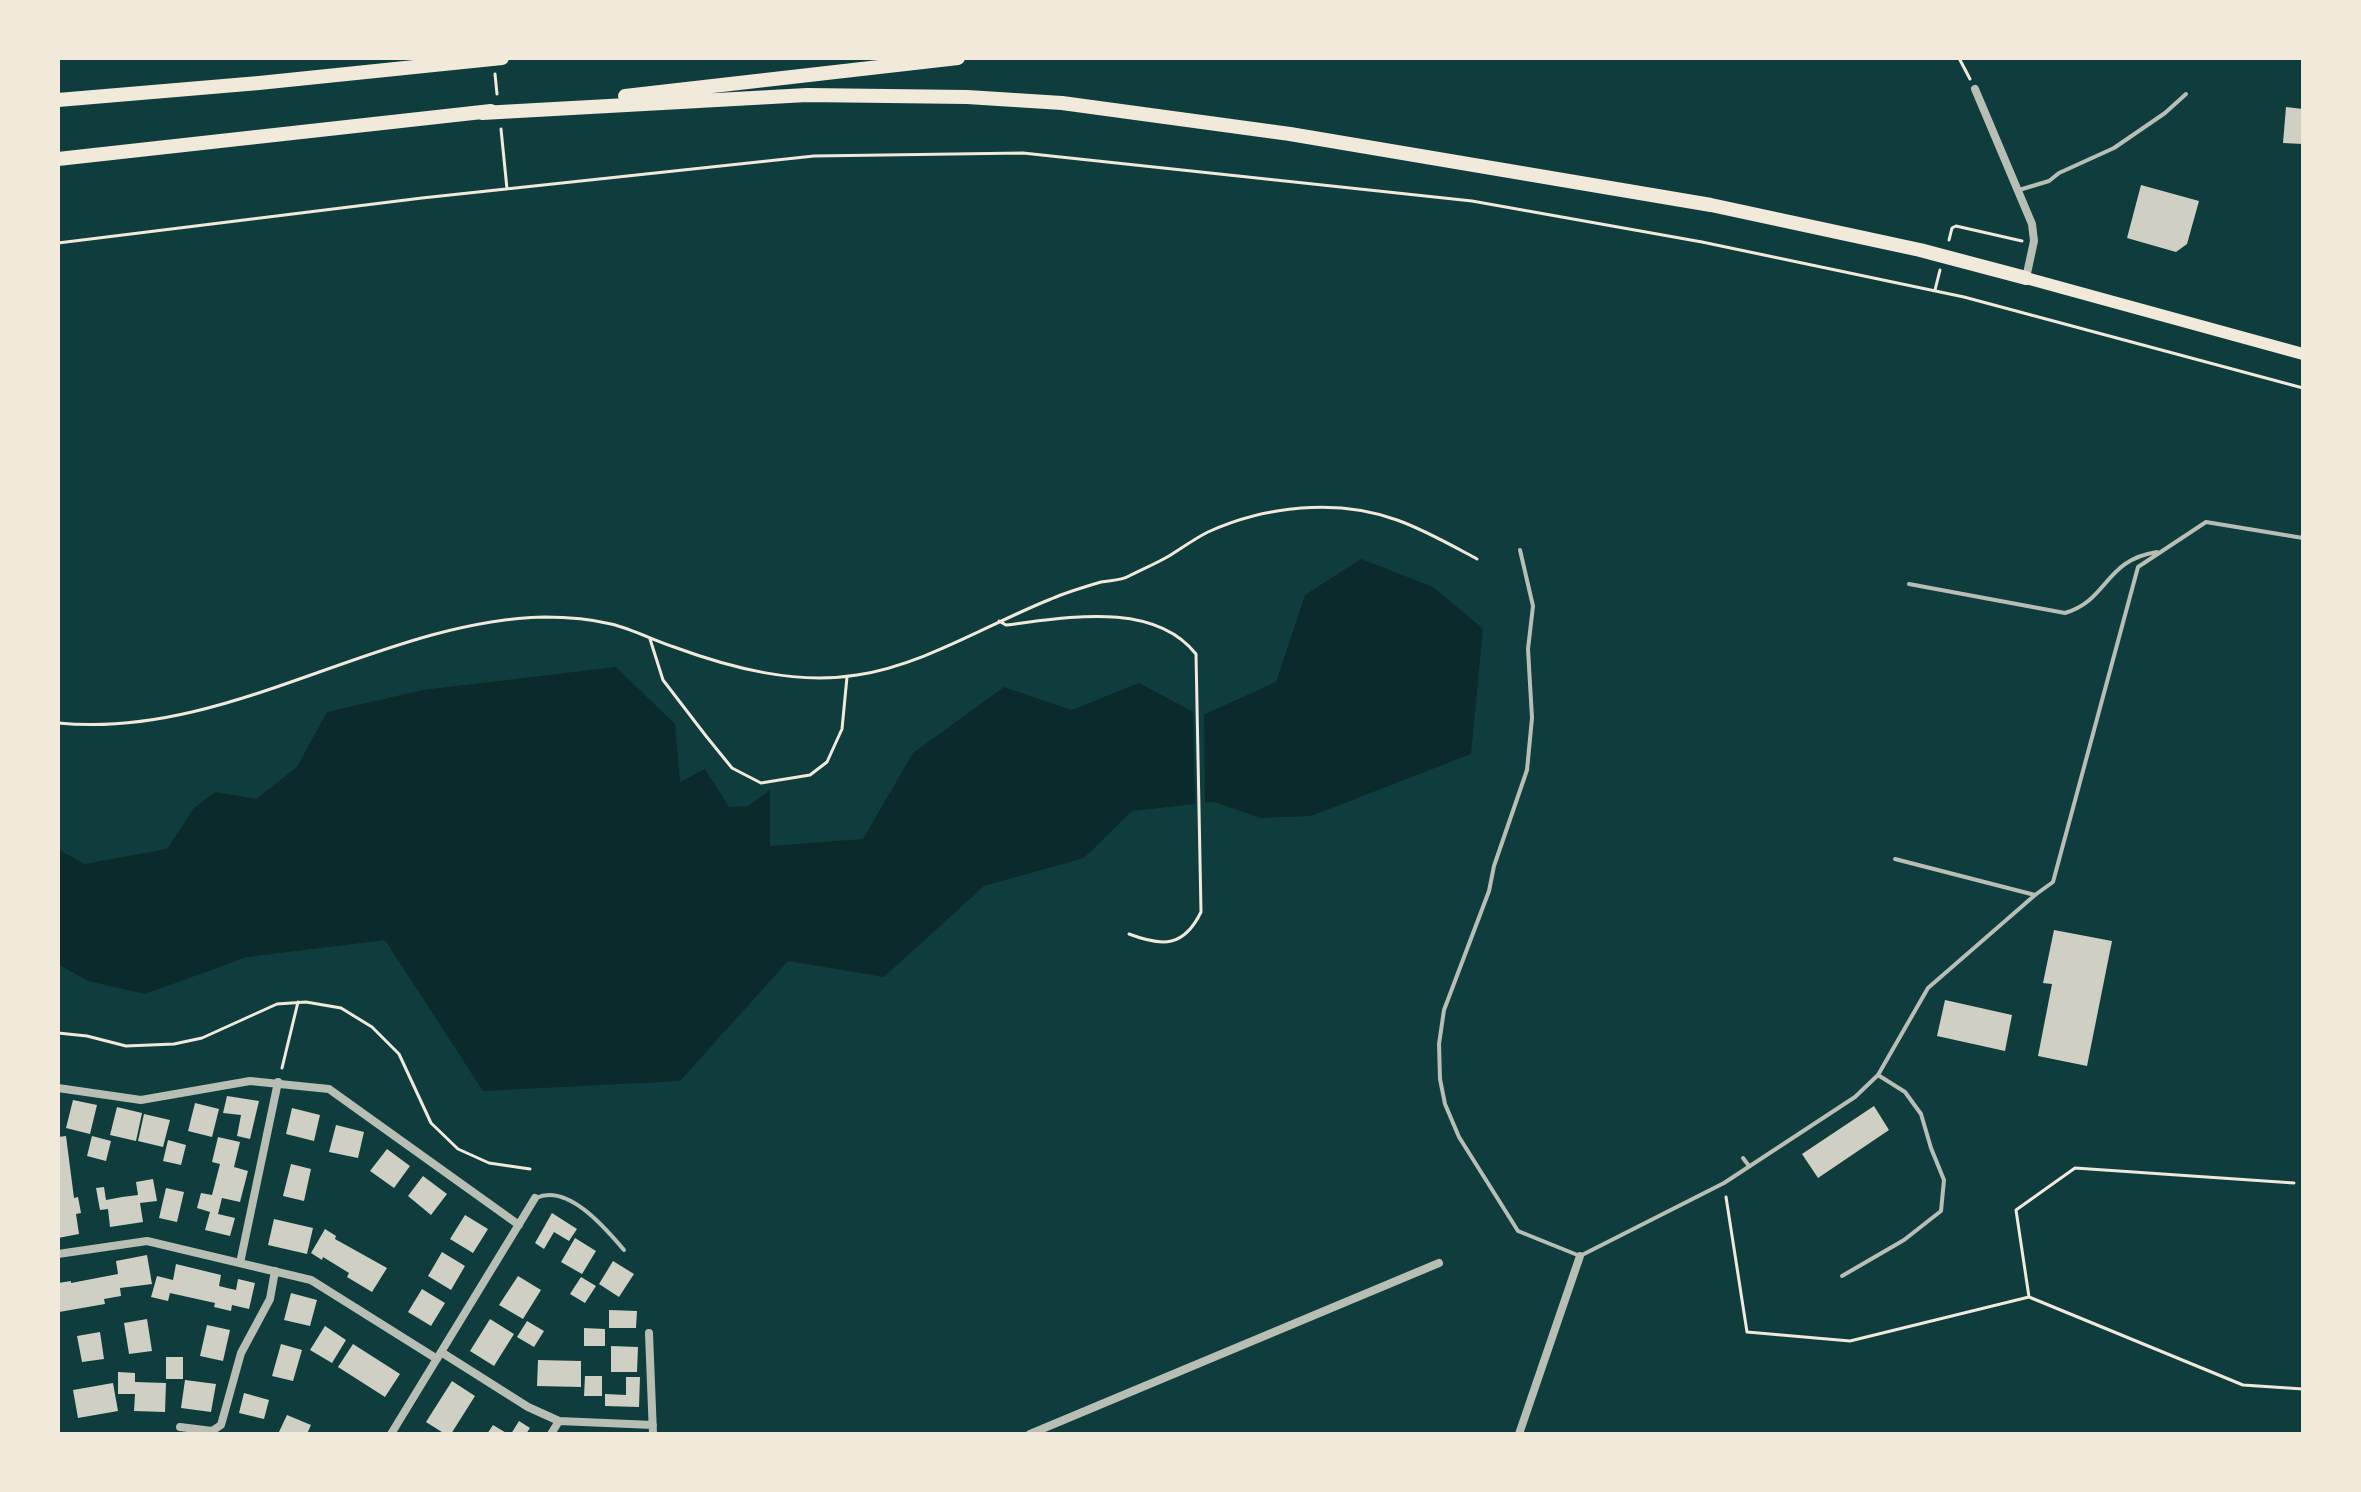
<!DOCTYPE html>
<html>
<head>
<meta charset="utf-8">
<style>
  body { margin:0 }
  #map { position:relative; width:2361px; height:1492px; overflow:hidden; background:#0f3d3e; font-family:Helvetica,sans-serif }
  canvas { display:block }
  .frame { position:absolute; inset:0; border:60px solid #f1e9da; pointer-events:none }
</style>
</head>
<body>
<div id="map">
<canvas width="2361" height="1492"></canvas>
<div class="frame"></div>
</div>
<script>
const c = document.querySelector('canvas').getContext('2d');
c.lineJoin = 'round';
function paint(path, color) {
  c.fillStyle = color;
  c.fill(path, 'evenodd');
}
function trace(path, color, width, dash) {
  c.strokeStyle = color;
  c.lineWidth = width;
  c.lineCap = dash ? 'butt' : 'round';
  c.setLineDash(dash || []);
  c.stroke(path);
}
const water = new Path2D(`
  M1361,559L1433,587L1483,629L1471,754L1311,816L1261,818L1214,802L1132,811L1084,858L984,886L884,977L788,961L680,1081L483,1091L385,940L247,957L145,994L88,981L58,964V849L84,864L167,849L194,808L215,792L256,799L297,767L327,712L423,690L616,667L675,724L680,782L705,769L729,807L748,806L770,790V846L863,839L913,753L1004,687L1072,710L1139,683L1201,716L1276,682L1305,595Z`);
const pier = new Path2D(`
  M1193,707L1204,710L1205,807L1195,808Z`);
const building = new Path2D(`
  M2286,107L2303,109V144L2283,143Z
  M2141,185L2199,201L2187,244L2176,252L2127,238Z
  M2054,930L2112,941L2087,1066L2038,1056L2052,984L2043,983Z
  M1945,1000L2012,1015L2005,1051L1937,1036Z
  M227,1096L259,1101L250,1139L237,1136L241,1115L223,1113Z
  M73,1100L97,1105L90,1134L66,1128Z
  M195,1103L219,1109L212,1137L188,1131Z
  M1874,1106L1889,1130L1818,1178L1802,1154Z
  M117,1107L142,1113L136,1141L110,1135Z
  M292,1108L320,1115L314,1141L286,1134Z
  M144,1114L170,1120L163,1147L138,1141Z
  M336,1125L364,1132L358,1158L329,1152Z
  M66,1136L74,1198L78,1197L81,1213L76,1214L79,1234L58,1238V1137Z
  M92,1136L111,1141L106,1161L87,1156Z
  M218,1137L240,1142L234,1167L248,1171L240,1202L222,1198L218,1214L235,1218L230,1236L205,1230L210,1212L197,1208L201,1193L212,1195L220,1164L212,1162Z
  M168,1140L186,1145L181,1165L163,1161Z
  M387,1149L410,1166L394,1188L370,1171Z
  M291,1164L311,1169L304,1201L283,1196Z
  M423,1176L447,1194L431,1215L408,1196Z
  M153,1179L157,1201L140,1203L143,1222L110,1227L108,1209L100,1210L96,1188L104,1187L106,1200L122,1197L138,1195L136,1182Z
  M166,1188L184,1192L177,1222L159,1218Z
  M552,1213L577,1229L569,1241L554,1232L544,1249L535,1243Z
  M465,1215L488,1229L473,1253L450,1239Z
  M274,1219L313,1228L307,1254L268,1245Z
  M325,1229L336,1236L335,1239L387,1268L372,1292L347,1277L349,1273L323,1257L322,1260L311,1253Z
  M575,1238L596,1251L582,1274L561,1262Z
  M442,1252L465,1266L451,1290L428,1276Z
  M147,1255L152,1284L120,1288L121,1296L104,1299L105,1304L59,1312L58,1283L71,1281V1283L118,1274L116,1261Z
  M613,1261L634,1274L619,1297L599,1284Z
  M176,1264L221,1275L219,1286L227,1288L236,1290L238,1279L255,1283L249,1309L232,1305L231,1311L214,1307L215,1303L170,1293L168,1301L151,1297L157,1276L173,1280Z
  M518,1276L541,1290L523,1319L499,1305Z
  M581,1277L596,1286L585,1303L570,1294Z
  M422,1289L445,1303L431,1326L408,1312Z
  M291,1293L317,1300L310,1326L284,1320Z
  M609,1310L637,1311L636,1328H609Z
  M147,1319L152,1351L129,1354L124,1323Z
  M490,1319L514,1334L494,1366L470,1351Z
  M527,1321L544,1331L534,1347L517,1337Z
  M207,1325L230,1330L223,1361L200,1356Z
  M325,1326L346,1340L332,1363L310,1350Z
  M584,1328L605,1329V1346H584Z
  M100,1332L104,1359L82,1362L77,1336Z
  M281,1344L302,1350L293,1381L272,1376Z
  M353,1344L400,1374L385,1397L338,1367Z
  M611,1346L638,1347L637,1372H611Z
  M166,1357H183V1379H166Z
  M538,1360L581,1361V1387L537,1386Z
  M118,1372L135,1373V1382L166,1383L165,1412L134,1411L135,1394H118Z
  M585,1376H602V1396H584Z
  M626,1377H640L639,1407L605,1406V1394L626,1395Z
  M185,1380L216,1384L211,1412L181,1408Z
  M452,1381L475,1396L451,1434H445L426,1422Z
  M113,1383L118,1411L78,1418L73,1390Z
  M244,1393L269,1400L264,1419L239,1413Z
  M287,1415L311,1425L307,1434H278Z
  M519,1421L530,1428L526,1434H511Z
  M493,1425L508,1434H487Z`);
const path = new Path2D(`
  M1959,58L1970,79
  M495,74L497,94
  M501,129L507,189
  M1949,240L1952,228L1956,226L2022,241
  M58,243L422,198L814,156L1023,153L1472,201L1702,242L1964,297L2303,388
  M1935,290L1940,270
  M999,621L1006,625C1065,618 1153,600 1196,654L1201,912C1184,947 1163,947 1129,934
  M650,639L663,680L706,736L732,768L761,783L810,775L827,762L842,729L847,677
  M58,723C228,740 379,621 544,617C564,617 591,619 611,624C632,629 653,640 674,647C731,668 796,685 857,675C924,665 988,624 1051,599C1067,592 1084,587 1101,582C1111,580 1120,581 1129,576C1143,569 1157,563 1169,556C1182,548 1194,539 1208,532C1265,506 1337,498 1397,520C1425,530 1451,545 1477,559
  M58,1033L87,1036L126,1046L174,1044L202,1038L277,1004L306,1002L341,1008L372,1027L399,1054L431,1123L458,1149L489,1163L530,1169
  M282,1068L298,1002
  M1726,1197L1747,1332L1850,1341L2029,1297L2243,1385L2303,1389
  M2029,1297L2016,1210L2075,1168L2294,1183`);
const service = new Path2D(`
  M2019,190L2049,181L2059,173L2114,148L2165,113L2186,94
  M1520,550L1533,606L1528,649L1532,718L1527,770L1494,866L1489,891L1444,1010L1439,1044L1440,1079L1445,1104L1459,1137L1518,1231L1580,1256L1724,1183L1855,1097L1878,1075L1928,988L2035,895L2053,882L2138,567L2206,522L2303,538
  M1909,584L2065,613C2109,600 2104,560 2157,552
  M1895,859L2035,895
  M1743,1158L1749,1166
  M536,1198C568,1183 606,1229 624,1250
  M1842,1276L1904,1240L1941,1211L1944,1180L1931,1148L1921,1114L1905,1092L1878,1075`);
const minor = new Path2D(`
  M1975,89L2032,224L2034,241L2026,278
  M58,1088L141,1100L250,1081L329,1089L519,1225
  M58,1254L147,1241L311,1280L437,1359
  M240,1263L278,1082
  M649,1333L653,1434
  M441,1352L528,1407L559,1421L653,1425
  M180,1427L212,1431L221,1425L241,1353L270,1299L275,1271
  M391,1434L535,1198
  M551,1434L559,1421
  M1030,1434L1439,1263
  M1519,1434L1580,1256`);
const primary = new Path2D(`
  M2026,278L2303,354`);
const trunk = new Path2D(`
  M625,96L958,58
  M58,100L259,83L502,58
  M482,113L807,95L967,97L1062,103L1290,134L1711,205L1920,250L2026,278
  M58,159L491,111`);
paint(water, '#0a2a2b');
paint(pier, '#0f3d3e');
paint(building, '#cfcfc3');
trace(path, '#f1e9da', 3);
trace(service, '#b8beb3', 4);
trace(minor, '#b8beb3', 8);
trace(primary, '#f1e9da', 12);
trace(trunk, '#f1e9da', 14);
</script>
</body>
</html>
